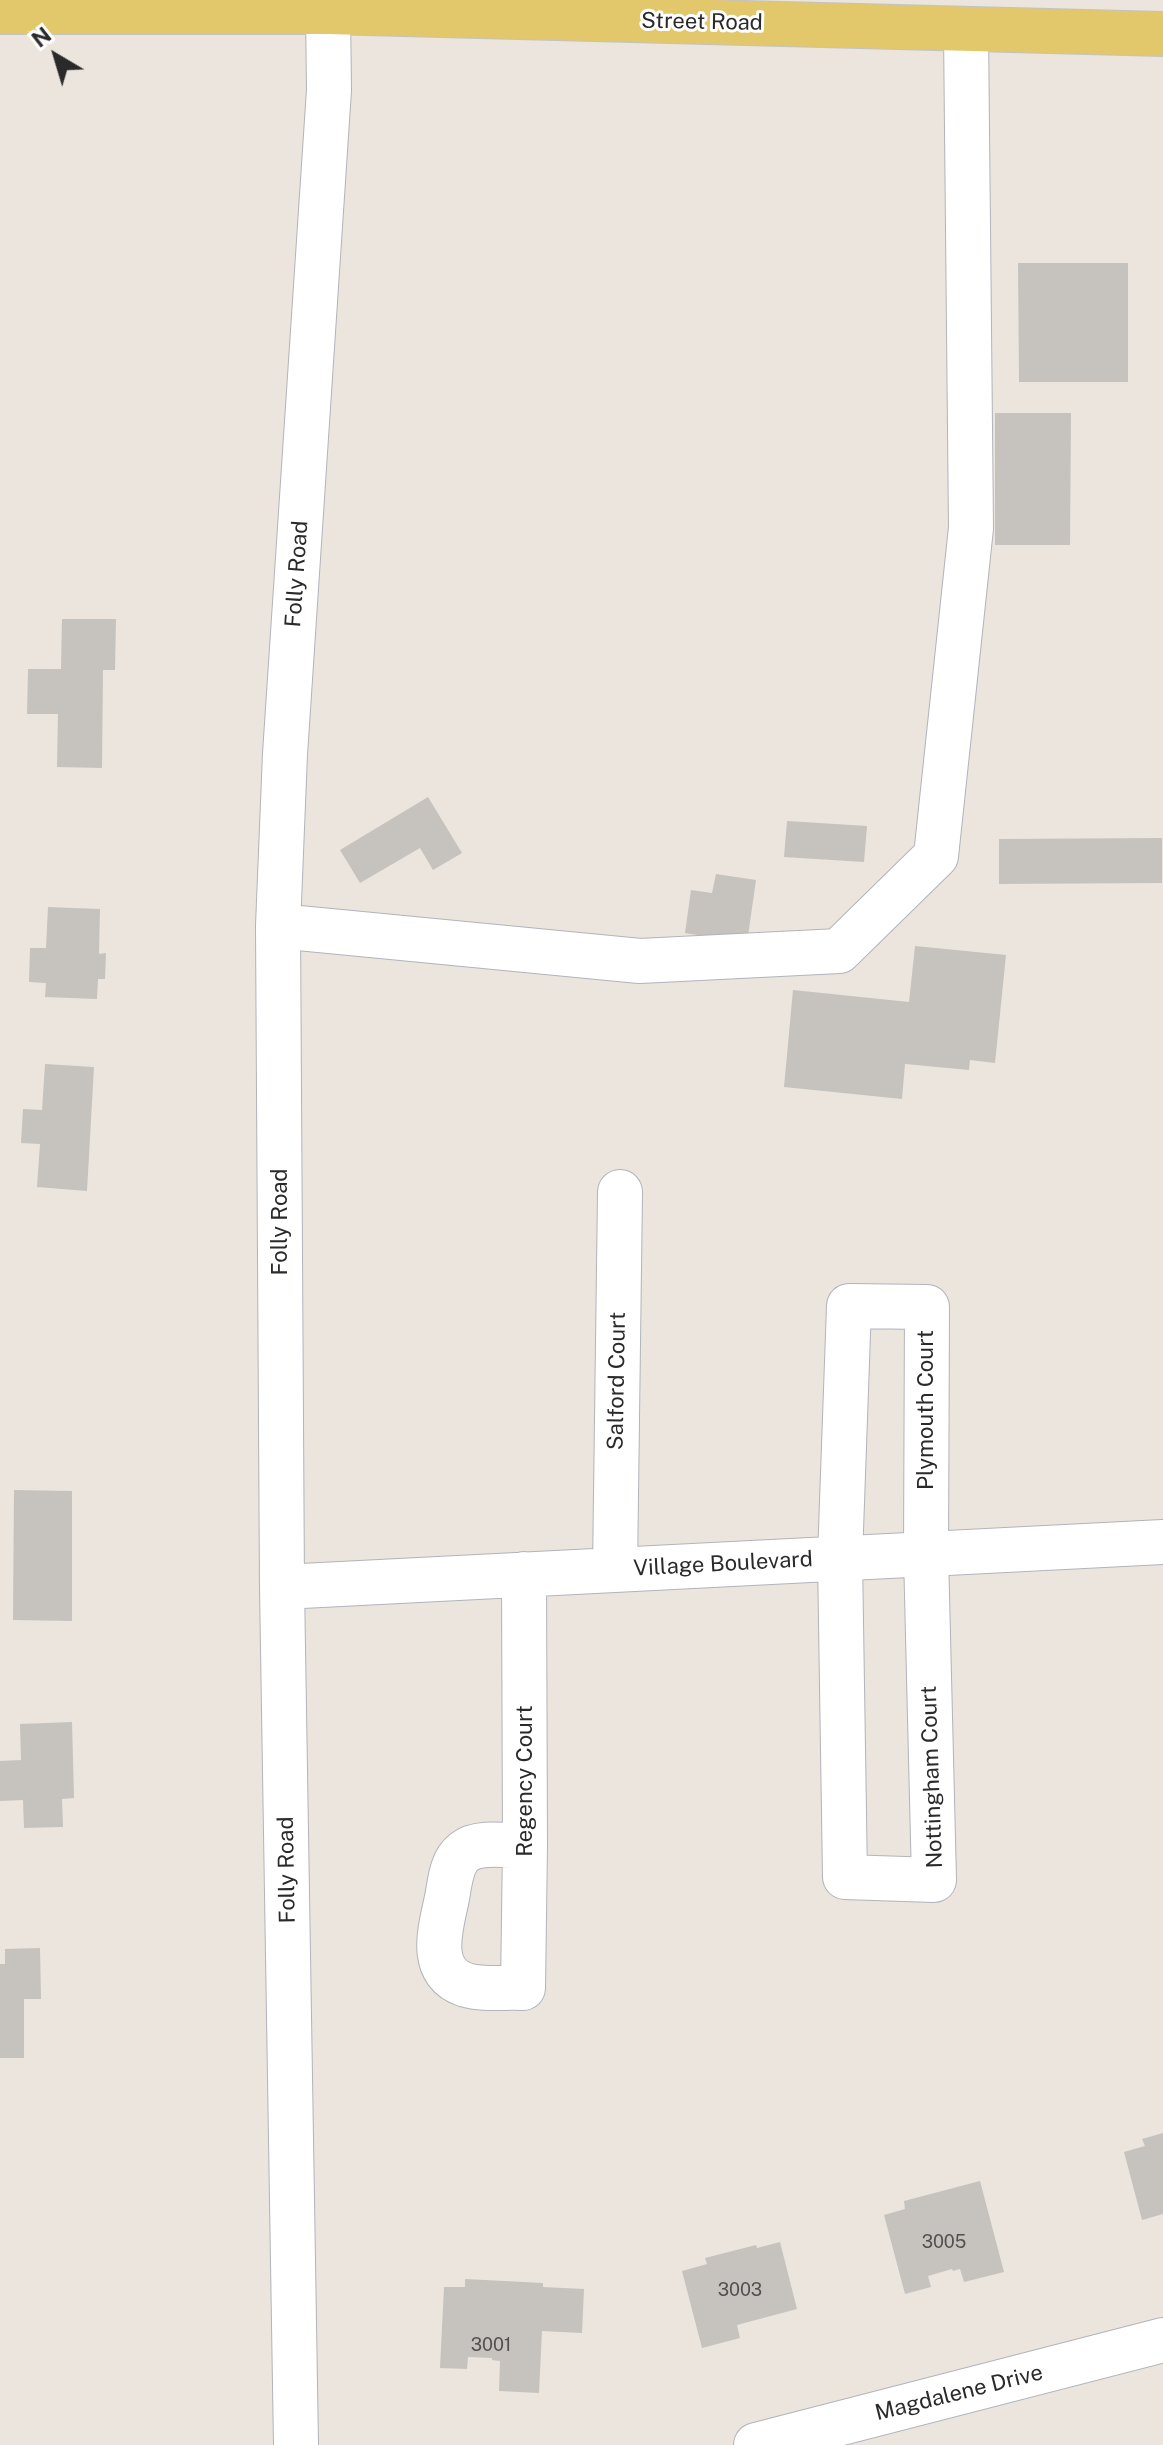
<!DOCTYPE html>
<html>
<head>
<meta charset="utf-8">
<style>
  body { margin:0 }
  #map { position:relative; width:1163px; height:2445px; overflow:hidden; background:#ebe5de; font-family:"Public Sans",sans-serif }
  canvas { display:block }
  .north { position:absolute; left:16px; top:16px; width:80px; height:80px; -webkit-text-stroke:6px #fff; paint-order:stroke; rotate:322deg; font-size:22px; font-weight:700; line-height:32px; text-align:center; color:#2a2a2a }
  .north::after { content:''; display:block; margin:auto; width:28px; height:36px; background:#2a2a2a; clip-path:polygon(50% 0,100% 100%,50% 72%,0 100%) }
</style>
</head>
<body>
<div id="map">
<canvas width="1163" height="2445"></canvas>
<div class="north">N</div>
</div>
<script>
const c = document.querySelector('canvas').getContext('2d');
c.lineJoin = 'round';
function paint(path, color) {
  c.fillStyle = color;
  c.fill(path, 'evenodd');
}
function trace(path, color, width, dash) {
  c.strokeStyle = color;
  c.lineWidth = width;
  c.lineCap = dash ? 'butt' : 'round';
  c.setLineDash(dash || []);
  c.stroke(path);
}
function drawText(font, color, halo, rows, align = 'center') {
  c.font = font + ' "Public Sans",sans-serif';
  c.lineWidth = 6;
  c.setLineDash([]);
  c.textBaseline = 'middle';
  c.strokeStyle = halo;
  c.fillStyle = color;
  for (const [text, x, y, turn = 0] of rows) {
    c.save();
    c.translate(x, y);
    c.rotate((+turn || 0) * Math.PI / 180);
    c.textAlign = isNaN(turn) ? turn : align;
    if (halo) c.strokeText(text, 0, 0);
    c.fillText(text, 0, 0);
    c.restore();
  }
}
const building = new Path2D(`
  M1018,263H1128V382H1019Z
  M995,413H1071L1070,545H995Z
  M62,619H116L115,670H103L102,768L57,767L58,714H27L28,669H61Z
  M428,797L462,853L433,870L420,848L360,883L340,850Z
  M787,821L867,826L864,862L784,857Z
  M1162,838V883L999,884V839Z
  M716,874L756,880L747,943L685,933L691,890L712,893Z
  M48,907L100,909L99,954L106,953L105,979H98L97,999L45,997L46,983L29,982L30,948H46Z
  M915,946L1006,955L995,1063L970,1060L969,1070L905,1064L902,1099L784,1087L793,990L909,1002Z
  M45,1064L94,1067L87,1191L37,1187L40,1144L21,1143L23,1109L42,1110Z
  M14,1490L72,1491V1621L13,1620Z
  M72,1722L74,1798L62,1799L63,1827L24,1828L23,1800L0,1801V1761L21,1760L20,1724Z
  M40,1948L41,1999H24V2058H0V1964H5V1949Z
  M1163,2133V2214L1142,2220L1124,2152L1145,2146L1142,2139Z
  M980,2181L1004,2272L964,2282L960,2269L953,2271L952,2269L928,2276L931,2287L905,2294L884,2215L905,2209L904,2201Z
  M780,2242L797,2309L737,2325L740,2338L702,2348L682,2271L707,2264L705,2258L756,2245L757,2248Z
  M465,2279L543,2283V2287L584,2289L582,2333L542,2331L539,2393L499,2391L500,2361L492,2360V2358L468,2357L467,2369L440,2368L444,2287H465Z`);
const minor = new Path2D(`
  M278,926L640,961L839,951L936,856L971,528L966,29
  M849,1306L927,1307L926,1554L934,1880L845,1877L840,1558Z
  M615,1570L620,1192
  M524,1574L525,1846L523,1988C505,1987 483,1990 466,1985C426,1972 441,1927 447,1898C450,1882 451,1862 464,1852C479,1840 508,1846 525,1846
  M282,1587L1163,1542
  M296,2445L282,1587L278,926L285,754L329,90L328,12L325,0
  M756,2445L1163,2340`);
const major = new Path2D(`
  M0,12H328L1163,34`);
const numberNames = [
  ["3005",944,2242],
  ["3003",740,2290],
  ["3001",491,2345]
];
const streetNames = [
  ["Street Road",702,22,1],
  ["Folly Road",297,574,-86],
  ["Folly Road",280,1222,-90],
  ["Salford Court",617,1381,-89],
  ["Plymouth Court",926,1410,-90],
  ["Village Boulevard",723,1564,-3],
  ["Nottingham Court",932,1777,-92],
  ["Regency Court",525,1781,-90],
  ["Folly Road",287,1870,-91],
  ["Magdalene Drive",959,2393,-14]
];
paint(building, '#c6c2bd');
trace(minor, '#b1b4bc', 46);
trace(major, '#c3c3c3', 46);
trace(minor, '#fff', 44);
trace(major, '#e2c76b', 44);
drawText('18px', '#51504f', null, numberNames);
drawText('22px', '#2a2a2a', '#fff', streetNames);
</script>
</body>
</html>
